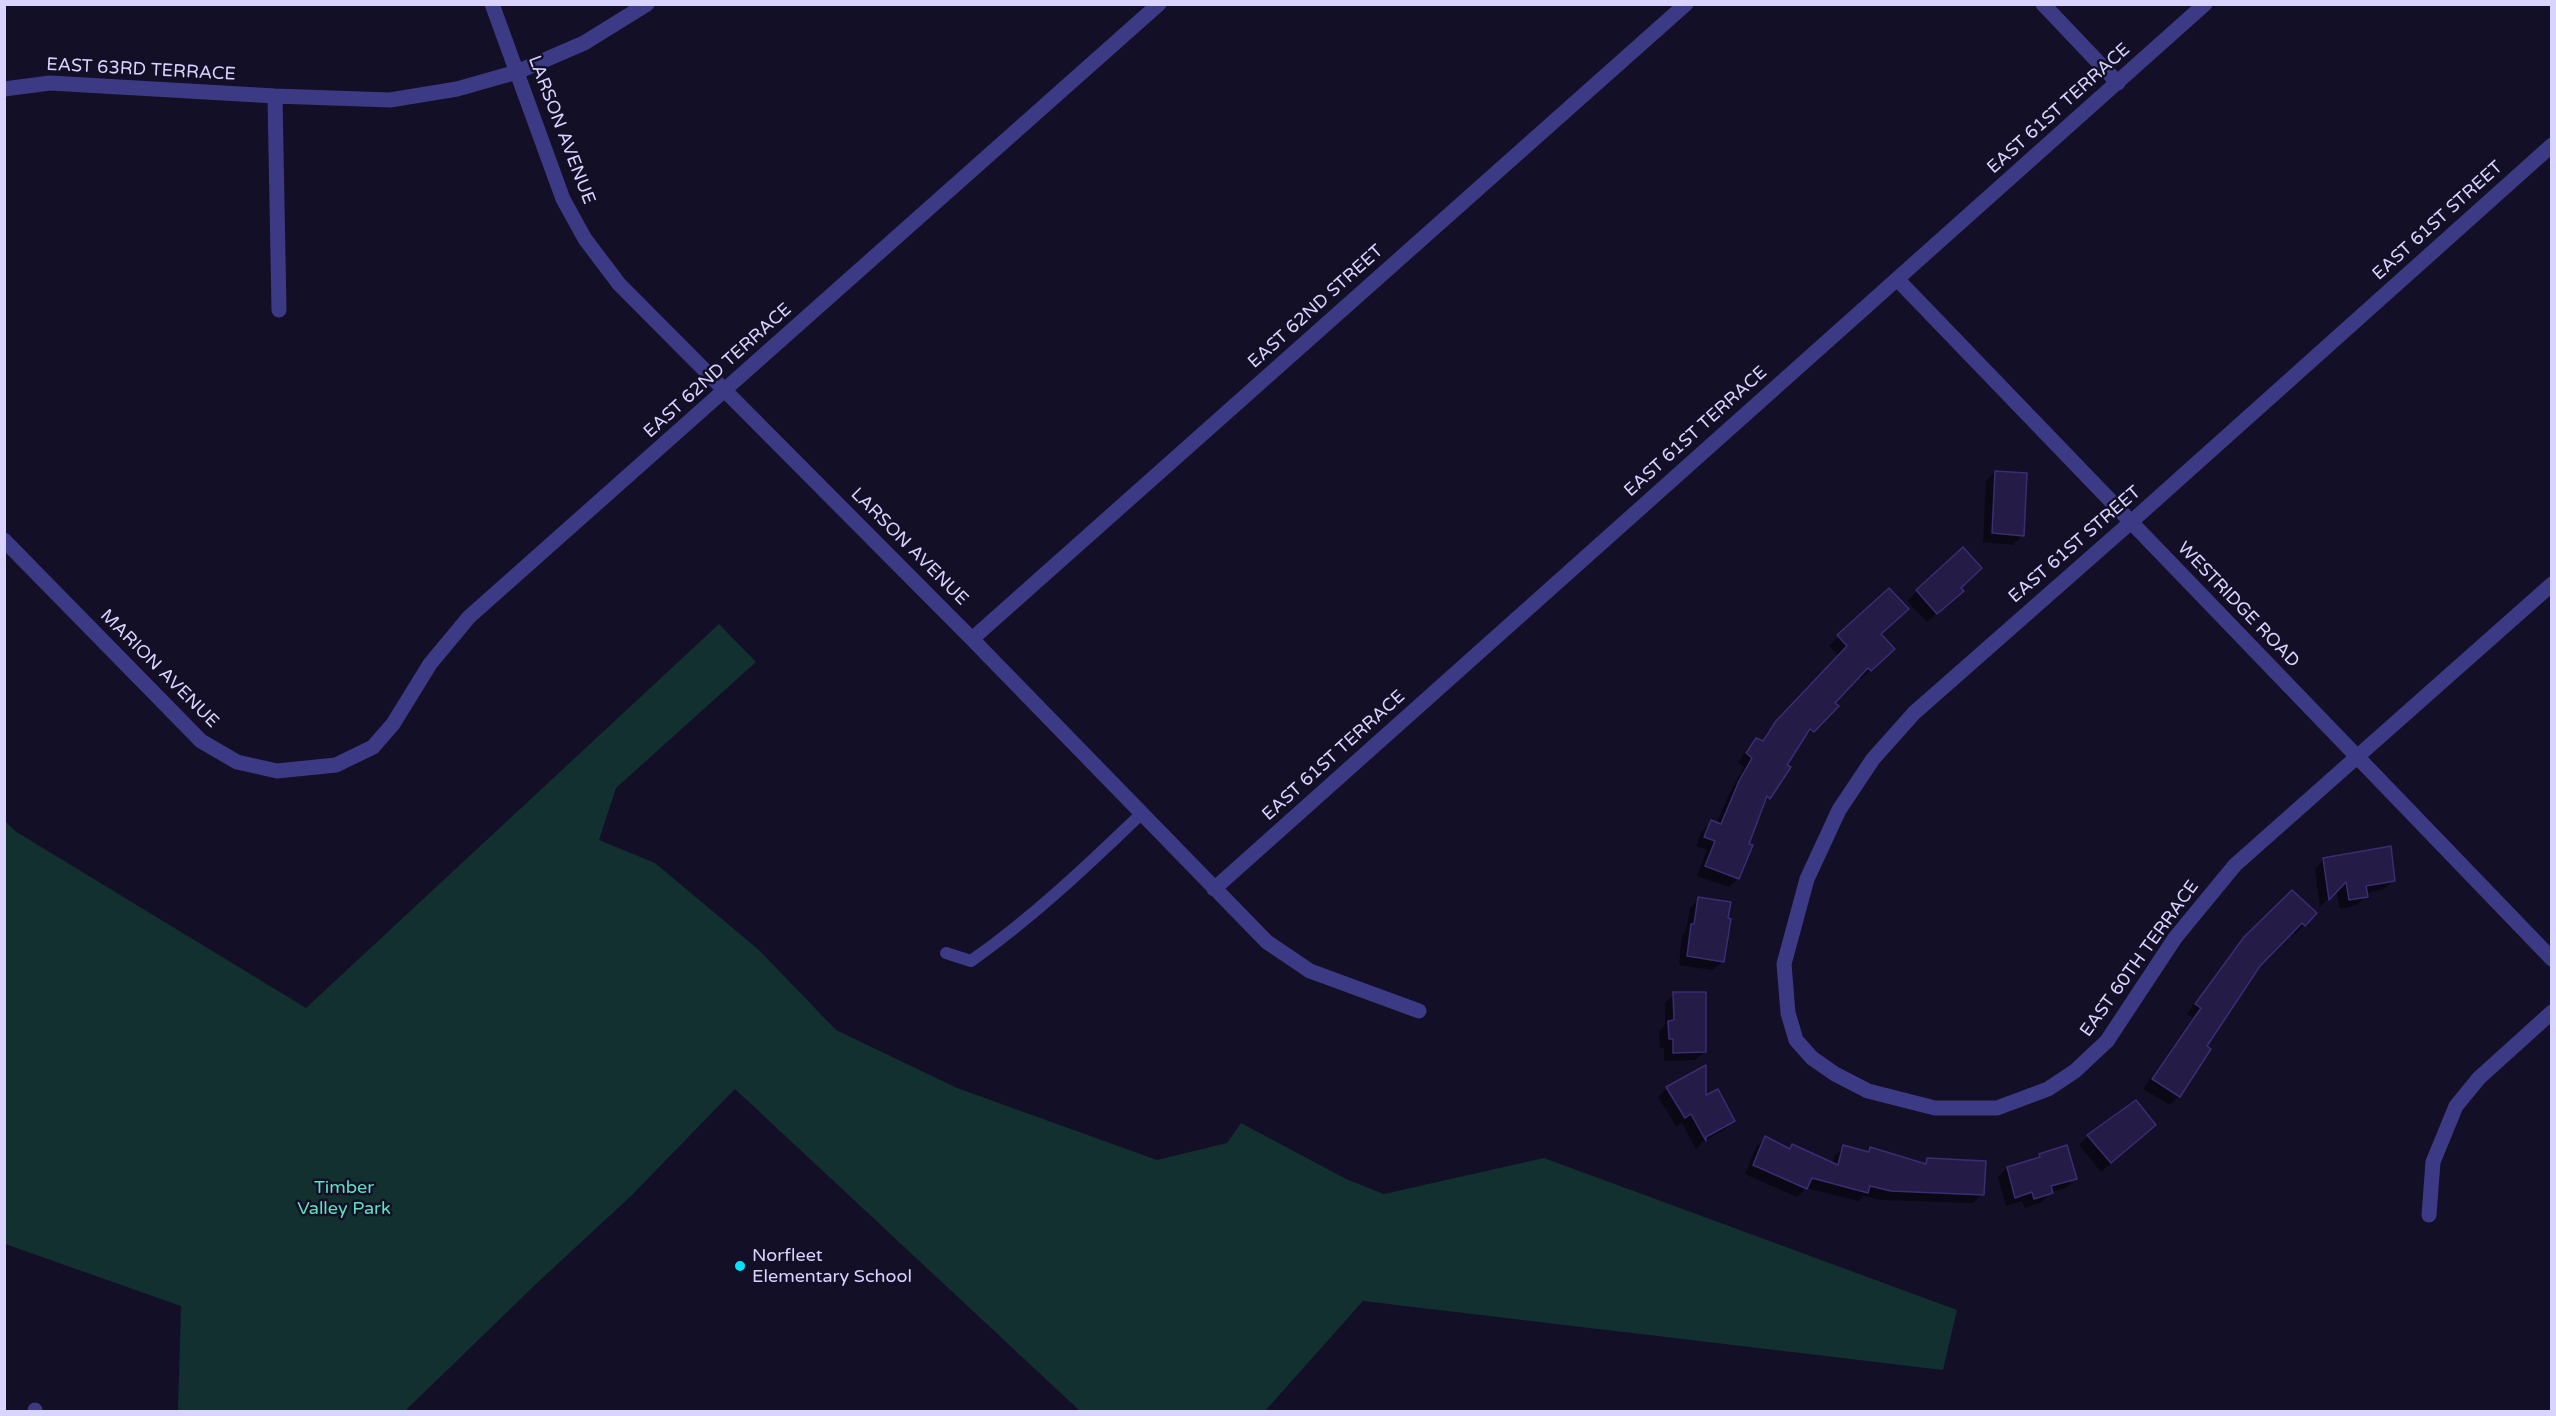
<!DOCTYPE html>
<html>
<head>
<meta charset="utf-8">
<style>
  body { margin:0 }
  #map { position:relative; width:2556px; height:1416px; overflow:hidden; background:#130f26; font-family:"Varela Round",sans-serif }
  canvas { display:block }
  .frame { position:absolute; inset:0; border:6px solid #d9d4ff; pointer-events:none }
</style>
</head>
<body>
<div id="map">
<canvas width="2556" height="1416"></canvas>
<div class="frame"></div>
</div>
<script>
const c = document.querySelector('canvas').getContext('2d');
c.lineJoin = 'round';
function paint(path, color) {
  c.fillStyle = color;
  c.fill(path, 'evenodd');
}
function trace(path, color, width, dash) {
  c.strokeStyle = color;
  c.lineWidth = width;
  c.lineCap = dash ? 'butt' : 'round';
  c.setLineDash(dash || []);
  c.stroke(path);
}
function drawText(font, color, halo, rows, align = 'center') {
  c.font = font + ' "Varela Round",sans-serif';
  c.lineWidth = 5;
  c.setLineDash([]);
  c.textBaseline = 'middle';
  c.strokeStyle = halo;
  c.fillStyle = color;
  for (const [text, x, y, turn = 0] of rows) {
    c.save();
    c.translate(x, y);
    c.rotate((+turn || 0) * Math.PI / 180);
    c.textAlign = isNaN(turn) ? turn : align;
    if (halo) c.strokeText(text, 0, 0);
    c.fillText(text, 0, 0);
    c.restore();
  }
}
const green = new Path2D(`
  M719,624L756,662L616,788L599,840L655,863L759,950L836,1030L957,1088L1157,1160L1227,1143L1241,1123L1346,1179L1384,1194L1544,1158L1957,1310L1943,1370L1363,1301L1265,1411H1080L735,1089L631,1196L537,1283L405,1411H178L181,1306L5,1244V821L15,831L306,1008Z`);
const shadow = new Path2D(`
  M1995,472L2022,535L2013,545L1983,542L1986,481Z
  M1963,549L1959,588L1952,600L1927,622L1907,601Z
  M1889,590L1880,635L1884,658L1861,679L1858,676L1833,703L1837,706L1803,740L1802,739L1785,765L1769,798L1761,806L1747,845L1738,878L1729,887L1697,876L1707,850L1696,846L1702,831L1711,822L1716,824L1730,792L1744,767L1738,763L1747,749L1757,739L1761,742L1767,732L1839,656L1829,646Z
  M2324,859L2394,880L2384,889L2366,893V896L2357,905L2340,909L2336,890L2320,907L2315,869Z
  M2292,892L2315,913L2295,934L2292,931L2259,965L2205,1046L2179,1096L2170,1105L2143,1089L2193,1018L2187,1014L2235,948Z
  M1699,899L1723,961L1713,970L1679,965L1682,935L1686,931L1690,908Z
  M1674,994L1705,1051L1695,1060L1664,1061V1048H1660L1659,1032L1665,1025V1003Z
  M1667,1088L1704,1097L1734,1120L1724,1130L1704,1141L1696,1149L1682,1123L1676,1126L1658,1097Z
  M2145,1134L2101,1172L2079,1145L2088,1136Z
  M1765,1138L1788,1150L1792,1145L1833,1164L1834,1156L1844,1147L1866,1153L1871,1148L1923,1165L1927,1160L1982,1194L1973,1203L1881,1200L1864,1196L1858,1201L1806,1188L1797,1197L1745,1174L1756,1147Z
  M2040,1155L2075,1178L2066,1188L2051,1192L2042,1202L2025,1208L2022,1201L2006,1206L1998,1177L2007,1168L2035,1160Z`);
const building = new Path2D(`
  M1995,471L2027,473L2024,536L1992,533Z
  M1963,547L1982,568L1961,588L1964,591L1937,614L1916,590Z
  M1889,588L1909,609L1881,634L1895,649L1871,671L1868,668L1835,703L1839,706L1814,732L1810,729L1787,765L1791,767L1770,799L1767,796L1749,844L1753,845L1739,879L1705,866L1715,841L1704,837L1711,820L1721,824L1739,781L1752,758L1746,753L1756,738L1763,741L1776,721L1847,646L1837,635Z
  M2391,846L2395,881L2366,886L2368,897L2349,900L2346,882L2329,900L2323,858Z
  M2292,890L2317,913L2305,926L2302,923L2260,966L2207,1046L2211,1049L2180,1097L2152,1079L2201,1008L2195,1004L2244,937Z
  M1698,897L1731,902L1728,918L1731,919L1724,962L1687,956L1691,924H1694Z
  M1673,992H1706V1052L1673,1053V1039H1669L1668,1021L1674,1020Z
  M1706,1065V1095L1718,1089L1735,1121L1706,1137V1141L1691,1114L1685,1118L1666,1087Z
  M2136,1100L2156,1125L2111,1163L2087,1135Z
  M1765,1136L1790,1149L1792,1144L1838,1165L1843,1145L1869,1152L1870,1147L1926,1164L1927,1158L1986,1161L1984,1195L1891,1191L1870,1186L1868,1193L1812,1178L1807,1189L1753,1165Z
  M2067,1145L2077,1179L2051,1186L2053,1193L2034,1199L2032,1192L2015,1198L2007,1167L2040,1157L2039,1154Z`);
const lane = new Path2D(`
  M946,953L971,961C1032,918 1087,866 1141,814`);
const street = new Path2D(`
  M492,4L563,199L585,239L619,284L972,639L1267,942L1310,971L1419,1011
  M2043,4L2118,83
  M4,89L50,83L275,96L390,100L457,89L517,72L584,43L647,4
  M275,96L279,310
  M2552,145L2131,522L1914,713L1873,759L1839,810L1807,879L1784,964L1788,1013L1796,1040L1812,1058L1835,1074L1868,1091L1935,1108H1997L2048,1089L2075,1071L2107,1041L2175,938L2235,865L2552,584
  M1897,279L2552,959
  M4,540L201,741L237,762L277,771L336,765L373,747L393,724L430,664L469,617L1159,4
  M972,639L1686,4
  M1214,889L2205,4
  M2429,1215L2433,1162L2456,1106L2479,1078L2552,1012
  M35,1410V1412`);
const markers = [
  [740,1266,6,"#00e5ff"]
];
const streetNames = [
  ["EAST 63RD TERRACE",141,70,3],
  ["EAST 61ST TERRACE",2059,109,-42],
  ["LARSON AVENUE",561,130,69],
  ["EAST 61ST STREET",2438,221,-42],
  ["EAST 62ND STREET",1316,307,-42],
  ["EAST 62ND TERRACE",718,371,-42],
  ["EAST 61ST TERRACE",1696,432,-42],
  ["EAST 61ST STREET",2075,545,-41],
  ["LARSON AVENUE",909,547,45],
  ["WESTRIDGE ROAD",2238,605,46],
  ["MARION AVENUE",159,669,45],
  ["EAST 61ST TERRACE",1334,756,-42],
  ["EAST 60TH TERRACE",2140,959,-54]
];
const parkNames = [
  ["Timber",344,1188],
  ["Valley Park",344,1209]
];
const poiNames = [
  ["Norfleet",752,1256],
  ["Elementary School",752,1277]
];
paint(green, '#12302f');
paint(shadow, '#0007');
paint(building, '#241b47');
trace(building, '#3b2d73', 1.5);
trace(lane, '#3d3a85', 12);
trace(street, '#3d3a85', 15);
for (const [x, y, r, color] of markers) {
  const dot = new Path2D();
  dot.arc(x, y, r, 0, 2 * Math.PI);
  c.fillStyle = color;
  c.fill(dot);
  trace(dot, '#130f26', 2);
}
drawText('18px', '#d9d4ff', '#130f26', streetNames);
drawText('18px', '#5fe0c0', '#130f26', parkNames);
drawText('18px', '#d9d4ff', '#130f26', poiNames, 'left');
</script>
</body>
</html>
